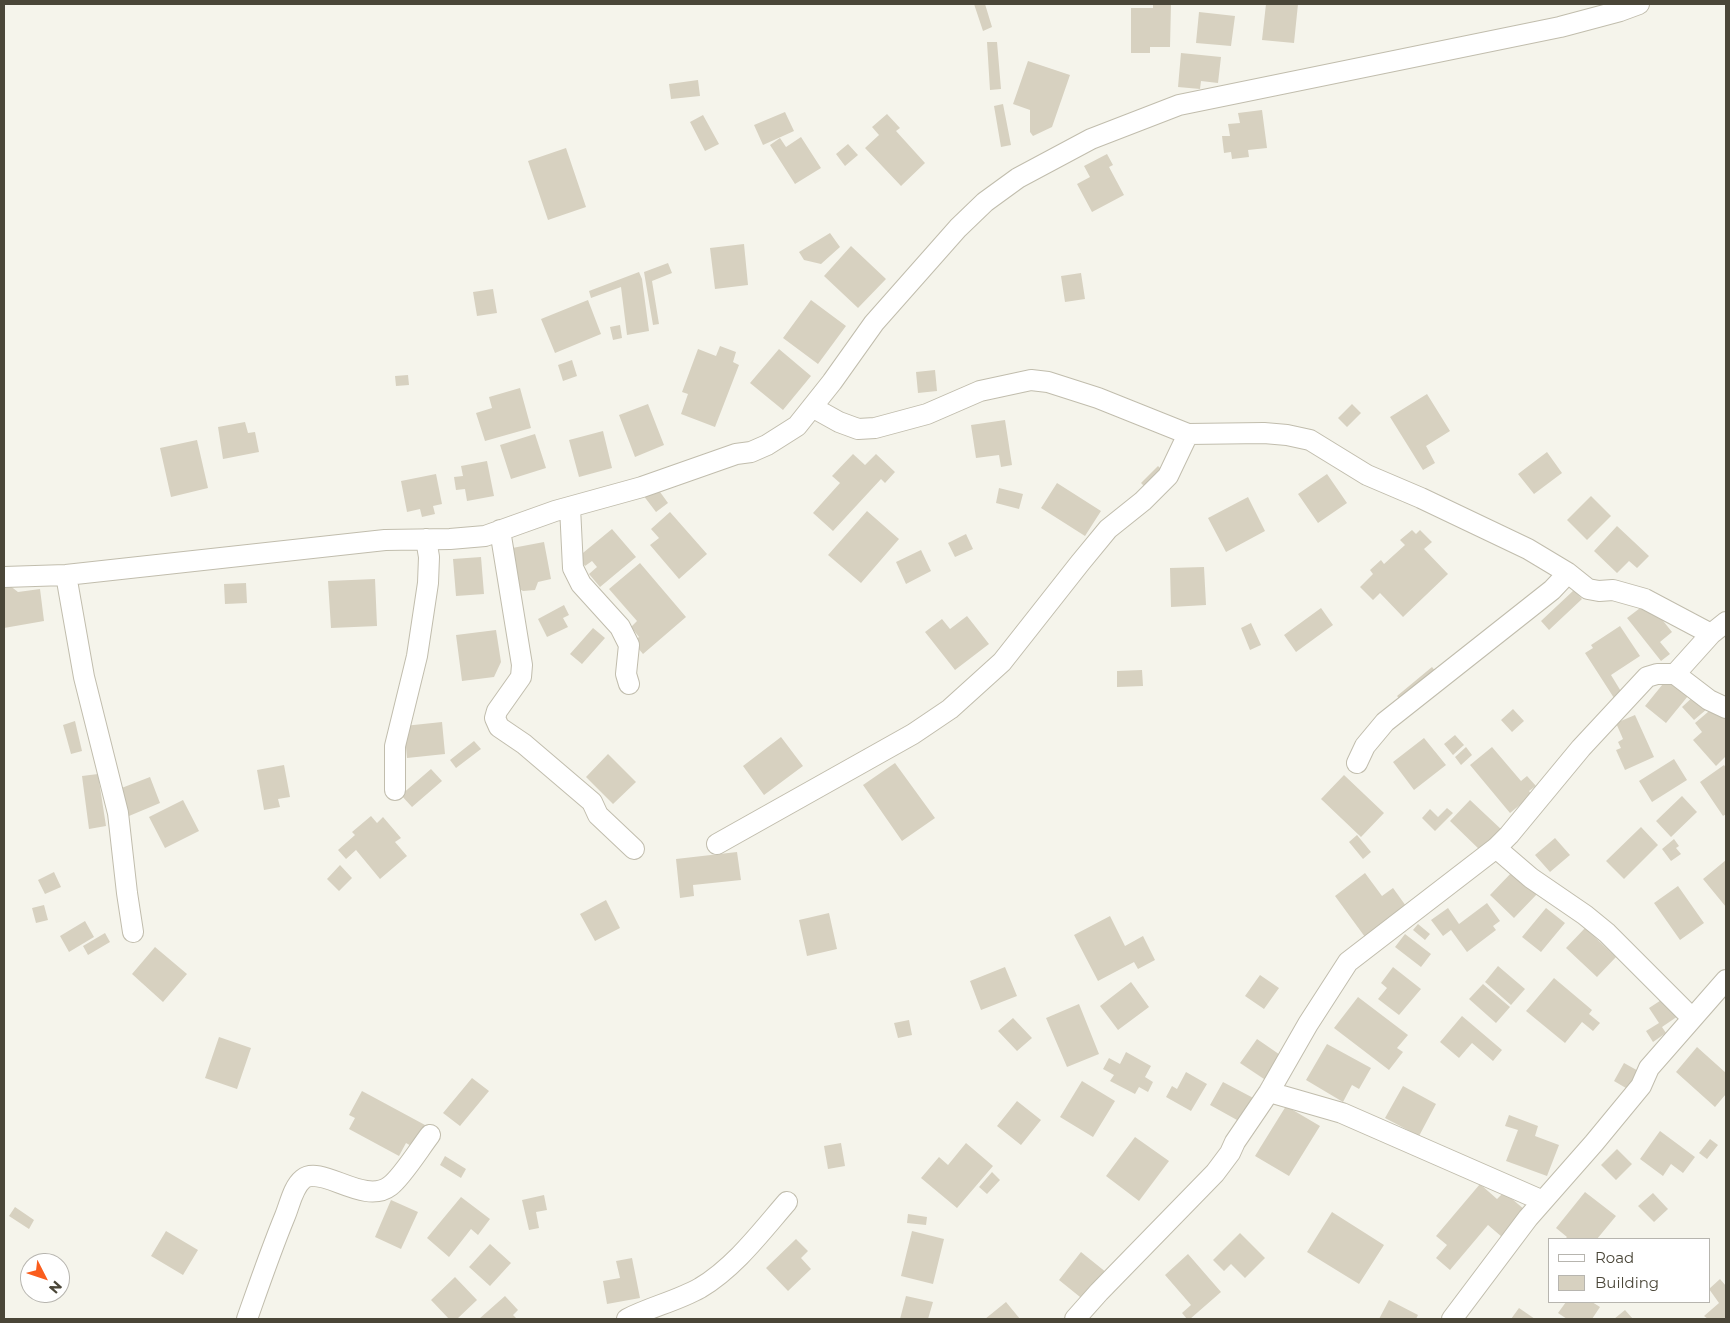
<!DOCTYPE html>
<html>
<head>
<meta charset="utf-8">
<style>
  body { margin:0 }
  #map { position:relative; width:1730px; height:1323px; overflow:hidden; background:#f5f4eb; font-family:Montserrat,sans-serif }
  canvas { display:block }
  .frame { position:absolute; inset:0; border:5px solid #4a4638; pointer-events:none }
  .legend { position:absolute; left:1548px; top:1238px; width:162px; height:65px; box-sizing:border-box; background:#fff; border:1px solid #b7b5af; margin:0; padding:6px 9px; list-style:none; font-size:15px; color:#4a4638 }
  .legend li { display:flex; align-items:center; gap:10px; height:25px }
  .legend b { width:25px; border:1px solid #b7b5af }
  .north { position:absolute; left:20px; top:1253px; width:50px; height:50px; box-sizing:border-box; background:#fff; border:1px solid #b7b5af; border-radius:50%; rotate:131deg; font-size:14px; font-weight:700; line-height:20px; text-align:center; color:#4a4638 }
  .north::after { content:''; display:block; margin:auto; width:18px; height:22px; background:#fa5d1d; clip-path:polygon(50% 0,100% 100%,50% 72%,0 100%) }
</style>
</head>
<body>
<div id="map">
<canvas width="1730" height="1323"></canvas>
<div class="frame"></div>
<ul class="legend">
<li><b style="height:6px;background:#fff"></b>Road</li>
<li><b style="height:14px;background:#d7d1c0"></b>Building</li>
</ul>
<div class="north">N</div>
</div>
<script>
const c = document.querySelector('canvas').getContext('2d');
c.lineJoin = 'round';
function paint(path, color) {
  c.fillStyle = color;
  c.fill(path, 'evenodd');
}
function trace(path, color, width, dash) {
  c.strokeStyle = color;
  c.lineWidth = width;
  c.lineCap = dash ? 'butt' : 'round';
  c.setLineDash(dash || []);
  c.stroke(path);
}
const building = new Path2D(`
  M974,4H985L992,27L983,31Z
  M1153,4H1171L1170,47H1150V53H1131V8H1153Z
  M1266,4H1298L1294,43L1262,40Z
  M1199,12L1235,16L1231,46L1196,43Z
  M987,42H997L1001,89L990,90Z
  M1181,53L1221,57L1218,83L1201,81L1200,89L1178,87Z
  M1028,61L1070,75L1052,127L1033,136L1030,132V110L1013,104Z
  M698,80L700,96L671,99L669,84Z
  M1003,104L1011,145L1001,147L994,106Z
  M1262,110L1267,148L1248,150L1249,157L1232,159L1231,152L1224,153L1222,136H1230L1228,124L1240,123L1238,113Z
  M785,112L794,131L763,145L754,125Z
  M887,114L900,128L896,131L925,163L901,186L865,148L879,135L872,127Z
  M703,115L719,144L705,151L690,122Z
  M801,137L821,168L795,184L770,145L780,138L786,147Z
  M848,144L858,155L845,166L836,154Z
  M566,148L586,207L548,220L528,161Z
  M1107,154L1113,165L1109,167L1124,195L1092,212L1077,184L1090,177L1084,166Z
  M830,233L840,247L821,264L804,260L799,252Z
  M744,244L748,285L715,289L710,248Z
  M851,246L886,279L858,308L824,276Z
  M668,263L672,273L652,281L659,324L653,325L644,272Z
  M639,272L642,279L649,331L627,335L621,287L591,298L589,291Z
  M1081,273L1085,299L1065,302L1061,276Z
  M493,289L497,313L477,316L473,292Z
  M588,300L601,334L555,353L541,319Z
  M811,300L846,326L818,364L783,338Z
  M620,325L622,338L613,340L610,327Z
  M720,346L736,352L733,362L739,365L715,427L681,414L688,394L682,392L698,349L716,356Z
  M779,349L811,376L783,410L750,383Z
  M572,360L577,376L563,381L558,365Z
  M935,370L937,391L918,393L916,372Z
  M408,375L409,385L396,386L395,376Z
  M520,388L531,428L485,441L476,413L492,408L489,397Z
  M1427,394L1450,431L1426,446L1435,463L1423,470L1390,417Z
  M648,404L664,445L635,457L619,415Z
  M1352,404L1361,413L1347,427L1338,418Z
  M1005,420L1012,465L1001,467L999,455L976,458L971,425Z
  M245,422L248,433L255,432L259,452L223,459L218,427Z
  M603,431L612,468L579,477L569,440Z
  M535,434L546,468L511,479L500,445Z
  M197,440L208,488L171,497L160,448Z
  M1547,452L1562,473L1534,494L1518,474Z
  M853,454L865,465L876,454L895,472L885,483L881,479L833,531L813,513L840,483L832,476Z
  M487,461L494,496L467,501L465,489L456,490L454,477L463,476L461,466Z
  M1158,466L1166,474L1149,491L1141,483Z
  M436,474L442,504L433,506L435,514L422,517L420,509L407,512L401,481Z
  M1327,474L1347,503L1318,523L1298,494Z
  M1057,483L1101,511L1085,536L1041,508Z
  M655,485L668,503L656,512L643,495Z
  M999,488L1023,494L1019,509L996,503Z
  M1591,496L1611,516L1587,540L1567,520Z
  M1248,497L1265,531L1226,552L1208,518Z
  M867,511L899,539L861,583L828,555Z
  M670,512L707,554L679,579L650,545L659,538L651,529Z
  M1617,526L1649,556L1637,568L1629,561L1617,573L1594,551Z
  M612,529L636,557L600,587L589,574L597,567L592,561L585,566L578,557Z
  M1412,530L1416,534L1420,530L1432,542L1424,549L1448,574L1403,617L1380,593L1373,600L1360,587L1373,574L1370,570L1381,560L1384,564L1405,545L1400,540Z
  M966,534L973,549L955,557L948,543Z
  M544,542L551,579L538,582L535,590L523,591L514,586L507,549Z
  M921,550L931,571L906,584L896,562Z
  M481,557L484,594L456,596L453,559Z
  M640,563L686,617L643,654L633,642L639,637L631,627L637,621L609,589Z
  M1204,567L1206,605L1171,607L1170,568Z
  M375,579L377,626L331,628L328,581Z
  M246,583L247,603L225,604L224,584Z
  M9,585L18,592L40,589L44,621L4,628V586Z
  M1574,590L1582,599L1549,630L1541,621Z
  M1648,602L1672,632L1660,642L1670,654L1661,661L1627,618Z
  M564,605L569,615L563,618L568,627L547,637L538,619Z
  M1321,608L1333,625L1296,652L1284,635Z
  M967,616L989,644L955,670L925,632L942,619L950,629Z
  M1251,623L1261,645L1250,650L1241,628Z
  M1620,626L1640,656L1611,675L1622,693L1614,698L1585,653L1593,648L1591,645Z
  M593,628L605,638L582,664L570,654Z
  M496,630L501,662L494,677L462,681L456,635Z
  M1432,667L1439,676L1405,705L1397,696Z
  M1142,670L1143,686L1117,687V671Z
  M1667,679L1688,696L1666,723L1645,706Z
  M1695,695L1707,709L1694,720L1682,707Z
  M1715,706L1726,718V756L1716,766L1693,740L1702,732L1695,723Z
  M1513,709L1524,721L1512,732L1501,720Z
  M1635,715L1654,757L1625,770L1616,750L1621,748L1618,742L1623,739L1616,723Z
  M75,721L82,751L71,754L63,725Z
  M442,722L445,754L407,758L404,726Z
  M1455,735L1464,745L1453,755L1444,744Z
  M781,737L803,766L764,795L743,766Z
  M1424,738L1446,765L1414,790L1393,762Z
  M474,741L481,749L456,768L450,760Z
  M1466,747L1472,755L1461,765L1455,757Z
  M1492,747L1521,781L1527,776L1536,786L1529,791L1532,795L1510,813L1470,765Z
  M608,754L636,782L613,804L586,777Z
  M1674,759L1687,780L1652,802L1639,781Z
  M895,763L935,818L902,841L863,785Z
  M284,765L290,797L278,799L280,807L264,810L257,770Z
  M1724,765L1726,768V814L1723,816L1700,782Z
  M431,769L442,781L412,807L401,795Z
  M98,774L106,826L89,829L82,776Z
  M1344,775L1384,813L1361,837L1321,799Z
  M150,777L160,803L129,816L119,789Z
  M1682,796L1697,812L1671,837L1656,821Z
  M183,800L199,831L165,848L149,817Z
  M1470,800L1503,831L1482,852L1450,821Z
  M1447,808L1453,813L1435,831L1422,818L1430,809L1438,817Z
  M371,816L377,823L383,817L401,838L395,842L407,856L380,879L356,850L346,859L338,850L355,835L352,832Z
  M1641,827L1658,845L1624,879L1606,861Z
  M1357,835L1371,852L1363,859L1349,842Z
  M1555,838L1570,855L1550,872L1535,855Z
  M1674,839L1679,846L1676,848L1681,854L1671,861L1662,849Z
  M737,852L741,880L693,885L694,896L680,898L676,859Z
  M1726,860V907L1703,879Z
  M340,865L352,878L339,891L327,879Z
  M1514,870L1538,893L1514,918L1490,895Z
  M54,872L61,887L45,894L38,880Z
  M1365,873L1382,896L1393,888L1406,906L1365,937L1335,896Z
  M1678,886L1704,923L1680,940L1654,903Z
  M606,900L620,928L595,941L580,914Z
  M1487,903L1500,921L1493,926L1496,930L1467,952L1451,930L1443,936L1431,920L1448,908L1459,924Z
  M44,905L48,920L36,923L32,908Z
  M1546,908L1565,923L1541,952L1522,937Z
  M829,913L837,949L807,956L799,920Z
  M1110,916L1125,946L1143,936L1155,960L1138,969L1134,962L1098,981L1074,935Z
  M85,921L94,937L69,952L60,936Z
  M1418,924L1430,934L1425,940L1413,930Z
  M1585,928L1616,957L1597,977L1566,948Z
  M105,933L110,942L88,955L83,946Z
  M1405,934L1431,954L1421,967L1395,947Z
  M155,947L187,974L163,1002L132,974Z
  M1498,966L1525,989L1511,1005L1485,982Z
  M1005,967L1017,996L981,1010L970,981Z
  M1393,967L1421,989L1399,1015L1378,999L1387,988L1381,983Z
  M1260,975L1279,988L1264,1009L1245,996Z
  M1554,978L1592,1010L1589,1014L1600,1023L1593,1031L1582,1022L1565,1043L1526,1011Z
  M1131,982L1149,1007L1118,1030L1100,1006Z
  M1483,984L1510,1007L1496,1023L1469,999Z
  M1669,995L1681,1014L1662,1027L1666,1033L1653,1042L1646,1031L1659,1023L1649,1008Z
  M1358,997L1408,1035L1397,1048L1403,1052L1389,1070L1334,1028Z
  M1079,1004L1099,1054L1067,1067L1046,1018Z
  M1462,1016L1502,1050L1493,1061L1472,1043L1459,1058L1440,1042Z
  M1013,1018L1032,1038L1017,1051L998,1031Z
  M909,1020L912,1035L898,1038L894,1023Z
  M219,1037L251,1048L237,1089L205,1078Z
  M1257,1039L1286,1059L1270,1083L1240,1063Z
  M1327,1044L1371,1068L1359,1089L1352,1085L1343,1102L1306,1080Z
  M1697,1047L1726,1073V1094L1715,1107L1676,1072Z
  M1126,1052L1151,1066L1145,1077L1153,1082L1148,1092L1139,1087L1135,1094L1110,1081L1114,1075L1103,1069L1109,1058L1120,1064Z
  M1624,1063L1642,1073L1631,1091L1614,1081Z
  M1186,1072L1207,1084L1191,1111L1166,1097L1172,1086L1177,1089Z
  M472,1078L489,1091L460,1126L443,1113Z
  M1082,1081L1115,1101L1093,1137L1060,1117Z
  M1223,1082L1259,1101L1246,1125L1210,1105Z
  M1403,1086L1436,1104L1419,1136L1385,1118Z
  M362,1091L425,1125L413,1147L406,1143L399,1156L349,1129L355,1118L349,1115Z
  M1017,1101L1041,1120L1021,1145L997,1126Z
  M1286,1106L1320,1126L1289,1176L1255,1156Z
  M1509,1115L1538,1126L1535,1136L1559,1145L1547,1176L1506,1161L1518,1130L1505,1126Z
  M1660,1131L1695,1157L1683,1173L1671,1164L1663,1176L1640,1159Z
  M1135,1137L1169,1161L1139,1201L1106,1176Z
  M1710,1139L1718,1145L1707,1159L1699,1153Z
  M841,1143L845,1166L828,1169L824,1146Z
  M966,1143L993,1166L957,1208L921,1178L939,1157L948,1165Z
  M1617,1149L1632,1164L1616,1180L1601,1165Z
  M445,1156L466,1169L461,1178L440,1165Z
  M992,1172L1000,1180L987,1194L979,1187Z
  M1480,1184L1497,1199L1504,1192L1525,1210L1502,1237L1488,1225L1450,1270L1436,1258L1447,1245L1436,1236Z
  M1585,1192L1616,1216L1597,1239H1565L1567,1237L1556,1228Z
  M1653,1193L1668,1209L1654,1222L1638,1206Z
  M544,1195L547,1210L536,1212L539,1228L529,1230L522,1200Z
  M461,1197L490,1219L478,1235L471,1229L449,1257L427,1238Z
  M391,1200L418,1212L401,1249L375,1237Z
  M15,1207L34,1220L29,1229L9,1216Z
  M1332,1212L1384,1245L1359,1284L1307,1252Z
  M908,1214L927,1217L926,1225L907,1223Z
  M166,1231L198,1250L183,1275L151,1256Z
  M912,1231L944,1239L933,1284L901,1276Z
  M1240,1233L1265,1258L1245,1278L1231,1264L1224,1271L1213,1260Z
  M796,1239L808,1251L801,1258L811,1269L788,1291L766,1268Z
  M490,1244L511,1263L490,1286L469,1267Z
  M1081,1252L1107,1273L1085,1301L1059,1280Z
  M1188,1254L1221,1292L1190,1319H1187L1182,1313L1191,1305L1165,1275Z
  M632,1258L640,1298L607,1304L603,1281L620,1278L616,1261Z
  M455,1277L477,1300L457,1319H449L431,1300Z
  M1720,1279L1726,1286V1319H1708L1704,1316L1719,1303L1709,1289Z
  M505,1296L518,1310L513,1315L517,1319H479Z
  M906,1296L933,1302L928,1319H900Z
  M1389,1300L1418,1315L1416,1319H1379Z
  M1006,1302L1020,1319H985Z
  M1566,1302H1592L1600,1307L1592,1319H1567L1558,1313Z
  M1519,1308L1535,1319H1511Z
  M1625,1310L1633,1319H1614Z`);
const minor = new Path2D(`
  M812,407L839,422L858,429L875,428L927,414L980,391L1031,380L1048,382L1098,398L1188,434L1264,433L1287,435L1310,440L1367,475L1421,498L1528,549L1568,573L1588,589L1599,591L1613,590L1645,599L1711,634
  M570,507L573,568L581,584L620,627L629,645L626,674L629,684
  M500,530L522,665L521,677L497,711L495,718L499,727L524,744L592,802L598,815L634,849
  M66,575L84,677L118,813L127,893L133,932
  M4,577L66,575L385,540L450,539L485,536L555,511L642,487L736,454L751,452L767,445L797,426L832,382L874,323L958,228L985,202L1018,178L1091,139L1179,105L1560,27L1620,11L1639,4
  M1675,674L1711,634L1726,622
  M1357,763L1365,746L1385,722L1552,590L1568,573
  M395,790V746L417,656L428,583L429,557L426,539
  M717,844L913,734L950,709L1002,662L1080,563L1108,529L1143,501L1168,476L1188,434
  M1496,848L1531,878L1585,915L1607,933L1692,1018
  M1269,1092L1342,1113L1543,1201
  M247,1319C259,1285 271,1250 285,1216C290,1204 293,1187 303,1179C321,1164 364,1206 390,1186C402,1177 420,1148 430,1135
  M627,1319C650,1307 677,1301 700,1288C735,1267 761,1232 787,1202
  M1075,1319L1099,1292L1215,1173L1230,1153L1235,1142L1269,1092L1308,1024L1348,962L1496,848L1509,835L1581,748L1647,677L1657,674H1675L1709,700L1726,708
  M1452,1319L1528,1218L1594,1143L1641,1086L1649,1068L1726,980`);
paint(building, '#d7d1c0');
trace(minor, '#c1bdad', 22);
trace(minor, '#fff', 20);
</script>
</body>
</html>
